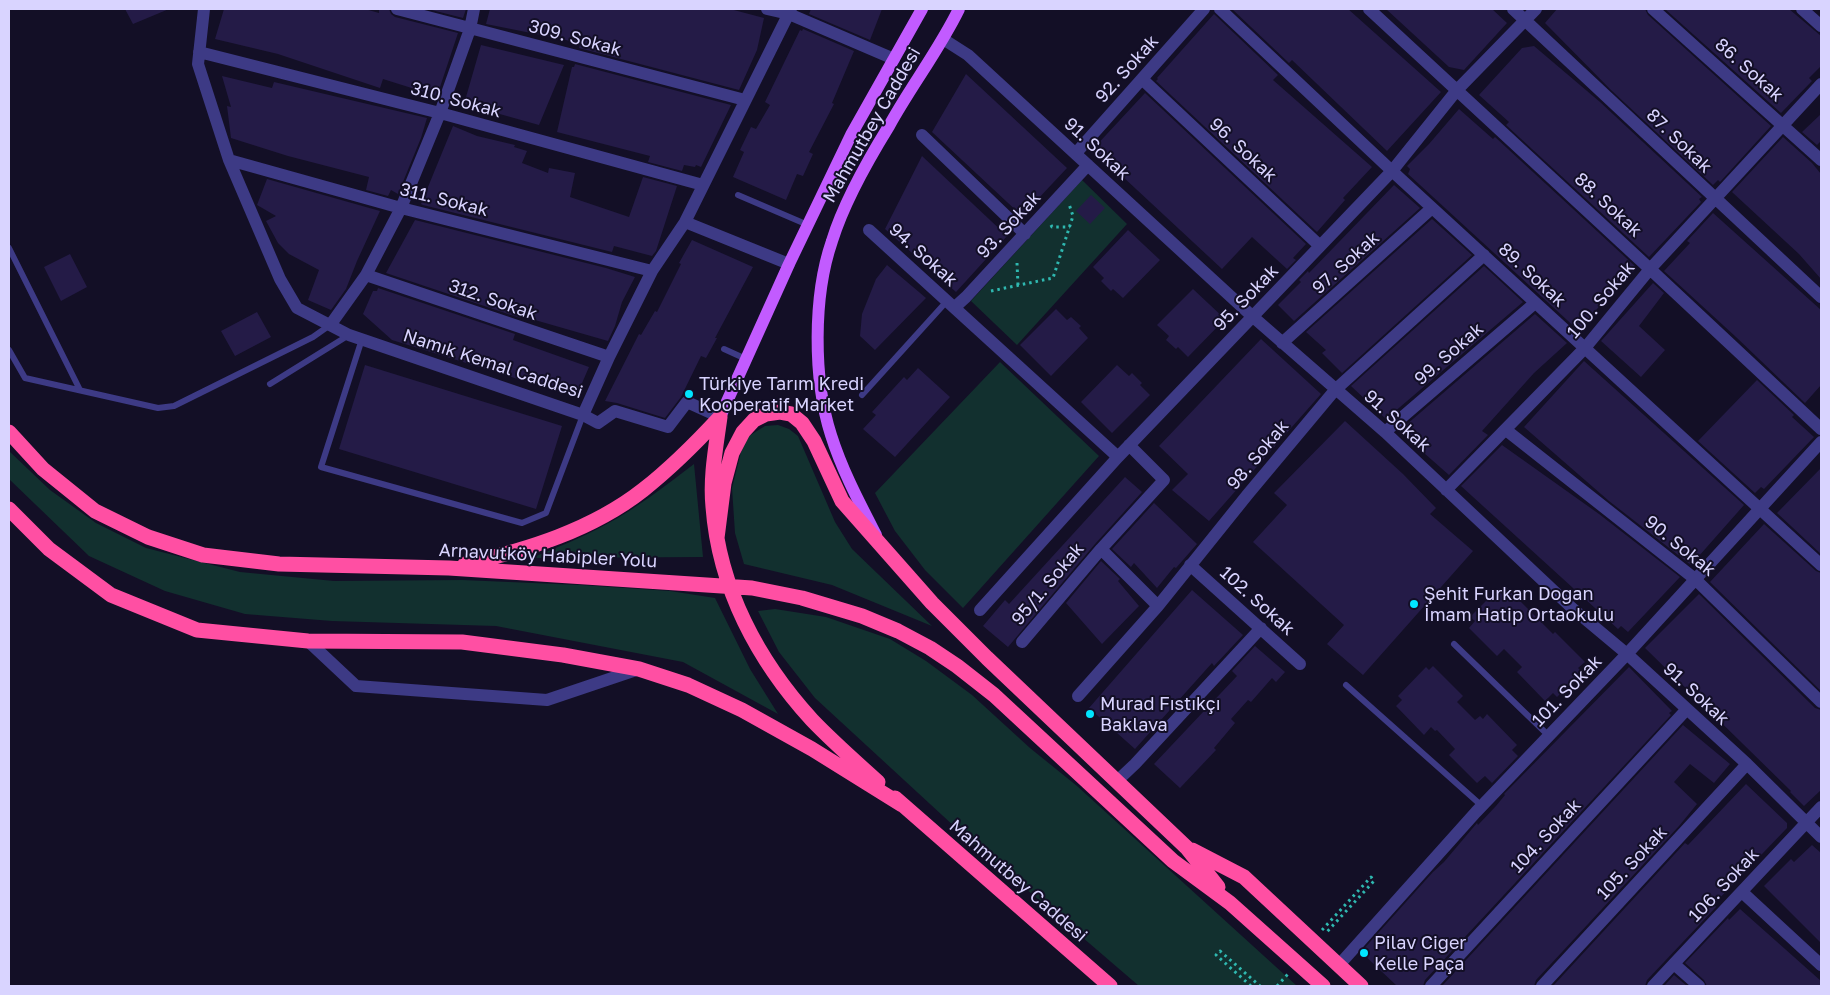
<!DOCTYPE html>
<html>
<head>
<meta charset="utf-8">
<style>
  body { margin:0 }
  #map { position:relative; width:1830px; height:995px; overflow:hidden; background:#130f26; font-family:"Golos Text",sans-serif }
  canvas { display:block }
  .frame { position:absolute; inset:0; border:10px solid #d9d4ff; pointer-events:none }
</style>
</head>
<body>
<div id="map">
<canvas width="1830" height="995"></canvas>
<div class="frame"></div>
</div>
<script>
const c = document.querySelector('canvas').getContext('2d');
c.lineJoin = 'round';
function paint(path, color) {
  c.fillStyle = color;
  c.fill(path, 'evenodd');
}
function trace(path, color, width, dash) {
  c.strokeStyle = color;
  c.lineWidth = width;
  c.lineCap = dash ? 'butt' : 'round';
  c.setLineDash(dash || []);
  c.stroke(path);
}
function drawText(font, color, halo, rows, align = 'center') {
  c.font = font + ' "Golos Text",sans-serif';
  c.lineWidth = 4;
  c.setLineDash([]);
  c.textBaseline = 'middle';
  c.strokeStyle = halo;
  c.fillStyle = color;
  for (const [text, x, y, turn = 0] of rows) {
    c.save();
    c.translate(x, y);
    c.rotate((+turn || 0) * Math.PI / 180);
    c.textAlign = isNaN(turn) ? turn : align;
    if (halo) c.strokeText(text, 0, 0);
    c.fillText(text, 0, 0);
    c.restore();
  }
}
const green = new Path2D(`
  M1082,180L1127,224L1017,345L971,301Z
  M1000,362L1099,456L963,608L925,570L895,531L875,493Z
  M778,425L789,429L798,436L835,522L852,549L932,626L832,585L744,564L735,533L732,488L741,452L749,436L765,426Z
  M9,451L50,490L96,523L146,548L240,572L334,581L462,580L580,585L670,591L715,598L750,669L778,714L683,662L496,626L332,621L245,614L165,591L89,556L9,479Z
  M694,464L703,557L531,558C556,548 581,538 605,525C637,508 665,486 694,464Z
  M775,609L826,617L890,639L926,661L972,695L1030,748L1077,786L1297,986H1139L968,839L815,698L779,652L758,611Z`);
const building = new Path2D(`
  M125,9H169L133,24Z
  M224,9H365L379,13V9H389L391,14L395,17L458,33L437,96L383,79L380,88L278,54L215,39Z
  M428,9H466L463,18Z
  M490,9H730L764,18L757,50L739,90L579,48L580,44L566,40L486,24Z
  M811,9H882L870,40L809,14Z
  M1232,9H1348L1441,92L1387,151L1292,60L1289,63Z
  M1386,9H1492L1507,23L1464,70L1449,67Z
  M1557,9H1645L1648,15L1771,126L1720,182L1718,180L1713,185L1611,90L1545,23Z
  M1665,9H1789L1821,36V66L1809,78L1812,81L1781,113Z
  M1214,14L1278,75L1273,80L1372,167L1343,198L1345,200L1317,232L1156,81L1158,79L1157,78Z
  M803,29L854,51L832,103L834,104L809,152L813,154L803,176L797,174L786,200L733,177L744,152L740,150L751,127L756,129L770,105L765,102L800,30L802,31Z
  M481,45L564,65L539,125L464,104Z
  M1534,46L1600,102L1702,197L1699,199L1701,202L1649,257L1506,125L1509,122L1479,95L1522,48Z
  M575,64L731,105L701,167L696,165L695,167L684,165L682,171L648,162L650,156L557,132L572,67H574Z
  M966,74L1067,168L1022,216L932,132Z
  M222,76L272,88L274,82L427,118L421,138L398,194L391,190L388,196L366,190L369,177L288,156L231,138L227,106L231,107Z
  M1145,93L1306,244L1293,258L1296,260L1287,269L1252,237L1222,269L1093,149Z
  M1459,109L1493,139L1495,137L1637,268L1606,298L1579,331L1408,174L1410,169L1407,166L1429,144Z
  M1821,114V141L1817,145L1802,132Z
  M453,126L477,136L515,145L514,147L527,151L522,163L548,173L549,168L575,173L570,197L629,217L643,177L677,186L656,251L652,256L614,246L612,252L423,205L421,204Z
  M1783,137L1812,163L1821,174V279L1799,254L1732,192Z
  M922,156L1007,236L956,292L885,229Z
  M267,179L380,211L357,261L346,289L331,310L308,300L319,270L289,254L278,243L266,221L276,216L257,205Z
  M1394,185L1420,208L1294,321L1278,305L1301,282L1299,280L1308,271L1309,273Z
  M1091,195L1105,208L1090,224L1076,211Z
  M1713,213L1821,310V385L1805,403L1736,337L1664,271L1690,243L1687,241Z
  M1432,219L1472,255L1342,373L1322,353L1326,350L1306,332Z
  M415,220L606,268L635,277L622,302L615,326L608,341L521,316L520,318L386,273Z
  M1128,230L1160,260L1123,298L1113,289L1111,291L1101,281L1104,278L1093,267Z
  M692,240L753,267L715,338H717L706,358L701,356L681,397L665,418L617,403L605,401L639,334L641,335L655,311L657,312L681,264L679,263Z
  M70,254L87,287L61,301L44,267Z
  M887,265L926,298L875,350L860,336L862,314L876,279Z
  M1484,266L1523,302L1386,419L1351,386Z
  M1653,283L1664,293L1639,326L1665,350L1641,377L1601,341Z
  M378,288L515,334L513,340L589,367L576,397L392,340L363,314L373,291H377Z
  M1193,289L1225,319L1188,357L1178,347L1176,349L1166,340L1169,336L1157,325Z
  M1056,309L1067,320L1071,317L1081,326L1079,328L1088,338L1051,376L1020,345Z
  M257,312L271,337L235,356L221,331Z
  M1535,314L1567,343L1534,373L1482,431L1488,435L1449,475L1399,431Z
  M1261,339L1321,394L1209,521L1172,490L1188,474L1159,446Z
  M1584,361L1744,505L1691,565L1609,501L1524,427Z
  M365,365L562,426L536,509L339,449Z
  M1117,365L1129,376L1132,373L1142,383L1140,385L1150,395L1112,433L1081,402Z
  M918,368L950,397L895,457L863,429L876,415L872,412L904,377L907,380Z
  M1757,380L1794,415L1792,417L1814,437L1764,489L1761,487L1755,493L1698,441Z
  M1345,421L1403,474L1436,508L1430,514L1473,551L1363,675L1327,644L1344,625L1253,542L1287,505L1274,493Z
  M1502,445L1599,514L1680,577L1628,632L1621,626L1618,629L1461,486Z
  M1821,468V554L1777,513Z
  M1125,477L1142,492L1095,544L1008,647L983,626L1005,600L1009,604Z
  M1154,503L1197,544L1176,568L1174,567L1157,588L1134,563L1131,567L1112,549Z
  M1764,524L1816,571L1821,573V691L1710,582Z
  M1101,561L1120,579L1118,581L1139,606L1102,644L1066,603Z
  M1506,587L1553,634L1555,632L1585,662L1578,668L1582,672L1557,697L1553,693L1545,701L1517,672L1522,667L1504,649L1497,656L1469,628L1475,621L1470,617L1499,588L1502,591Z
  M1192,590L1243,635L1214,666L1212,663L1135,749L1089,708Z
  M1699,594L1815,708L1821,710V790L1804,806L1790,792L1791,791L1645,648Z
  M1255,646L1285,672L1276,682L1272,678L1251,702L1248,700L1231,719L1235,723L1214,748L1216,750L1180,788L1154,764L1237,676L1232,671Z
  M1433,666L1463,696L1457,702L1475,720L1480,716L1483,719L1487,714L1517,745L1512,750L1518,756L1492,783L1485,776L1477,783L1449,755L1455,749L1437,730L1435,731L1431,727L1424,735L1396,706L1402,700L1398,696L1426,667L1429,670Z
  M1629,667L1672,711L1669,713L1671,715L1425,980L1423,986H1397L1361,952L1433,872L1444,862L1477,823L1478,825L1496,806L1505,795L1504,794Z
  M1683,725L1730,764L1714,783L1690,764L1674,782L1697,804L1679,826L1536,980L1534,986H1442Z
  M1746,784L1787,823V828L1714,904L1716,907L1647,980L1645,986H1553L1685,843L1688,845Z
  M1812,845L1821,853V943L1764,886L1791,859L1794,862Z
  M1740,909L1821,981V986H1707L1704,980L1685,963L1728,918L1729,920Z
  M1674,975L1687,986H1664Z`);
const path = new Path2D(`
  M1051,225L1052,227H1070
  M1017,263L1018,285
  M991,291L1053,278L1073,216L1069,204
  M1322,930L1371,877L1374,881L1325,934
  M1251,986L1216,955L1220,951L1260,986
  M1277,986L1288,974`);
const lane = new Path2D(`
  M738,195L808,225
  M9,248L80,390
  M362,339L321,467L522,523L546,513L583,415
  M724,349L746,359
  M9,350L25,378L158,408L174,406L313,337L330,325
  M270,384L349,335
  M862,395L947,301
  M1454,644L1549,736
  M1346,685L1482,806`);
const street = new Path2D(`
  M204,9L198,64L229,160L280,279L297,308L349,335L583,415L609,357L652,271L685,222L791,9
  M397,9L745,100
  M767,9L789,14L894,59
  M1220,9L1392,171L1821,565
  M1369,9L1650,269L1821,429
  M1513,9L1821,297
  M1653,9L1821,160
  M1802,9L1821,26
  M943,39L968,55L1252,316L1385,432L1572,608L1627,654L1747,764L1821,837
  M199,52L440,113L703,185
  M1142,79L1320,246
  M922,135L1025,234
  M1076,153L1204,9
  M229,160L401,208L652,271
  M685,222L789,264
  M869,230L1118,457
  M366,275L609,357
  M955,307L966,297L1088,165
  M331,324L366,275L401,208L440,113L470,29L474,9
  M1282,343L1432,208
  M583,415L598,423L615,411L668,427L687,402L720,417
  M1506,430L1695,579L1821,702
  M1385,432L1535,303
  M1446,490L1585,348L1650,269L1821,84
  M1101,549L1164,480L1129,445
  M1190,565L1300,664
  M980,610L1118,457L1392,171L1457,90L1536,9
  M308,641L356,686L547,700L639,669
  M1022,642L1101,549L1158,606
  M1078,696L1158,606L1248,494L1335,390L1484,255
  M1117,781L1135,764L1261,628
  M1742,892L1821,965
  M1674,964L1699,986
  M1339,965L1476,812L1627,654L1821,442
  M1431,986L1687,709
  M1542,986L1747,764
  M1653,986L1821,807`);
const primary = new Path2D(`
  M720,417L789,264L851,135L922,9
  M876,535C859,502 842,470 831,435C813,379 813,296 832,241C844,202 868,160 889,126C911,86 939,50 959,9`);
const highway = new Path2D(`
  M720,417C716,447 710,477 713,507C719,588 758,661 812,720C833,742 856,762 878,782
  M9,432L43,469L95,511L148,537L203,555L279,564L449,568L752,588L802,598L862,616L898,631L930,648L957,666L994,695L1173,861L1230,903L1323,986
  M9,509L49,549L111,595L197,630L308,641L462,642L563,655L639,669L688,685L742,710L812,749L902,805
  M717,538L724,483L732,453L743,432L754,420L766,414L780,412L791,414L802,423L814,441L842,501L932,603L987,658L1187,848L1218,887
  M465,564C527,550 592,530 643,490C671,468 696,443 720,417
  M895,798L1110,986
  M1192,850L1244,877L1361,986`);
const markers = [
  [689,394,5,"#00e5ff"],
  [1414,604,5,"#00e5ff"],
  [1090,714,5,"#00e5ff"],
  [1364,953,5,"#00e5ff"]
];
const streetNames = [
  ["309. Sokak",575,38,15],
  ["92. Sokak",1127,69,-48],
  ["86. Sokak",1749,70,42],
  ["310. Sokak",456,100,15],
  ["Mahmutbey Caddesi",872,125,-60],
  ["87. Sokak",1679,141,44],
  ["91. Sokak",1097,149,43],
  ["96. Sokak",1243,150,43],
  ["311. Sokak",444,200,14],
  ["88. Sokak",1608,205,43],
  ["93. Sokak",1009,225,-47],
  ["94. Sokak",923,255,42],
  ["97. Sokak",1346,263,-42],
  ["89. Sokak",1532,275,43],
  ["95. Sokak",1246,298,-46],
  ["312. Sokak",493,300,19],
  ["100. Sokak",1601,300,-50],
  ["99. Sokak",1449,354,-41],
  ["Namık Kemal Caddesi",493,364,18],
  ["91. Sokak",1397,421,42],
  ["98. Sokak",1258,455,-50],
  ["90. Sokak",1680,546,39],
  ["Arnavutköy Habipler Yolu",548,556,3],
  ["95/1. Sokak",1048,584,-50],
  ["102. Sokak",1257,601,42],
  ["101. Sokak",1567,691,-46],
  ["91. Sokak",1696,694,43],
  ["104. Sokak",1546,836,-47],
  ["105. Sokak",1632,863,-47],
  ["Mahmutbey Caddesi",1018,881,41],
  ["106. Sokak",1724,885,-47]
];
const poiNames = [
  ["Türkiye Tarım Kredi",699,384],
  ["Kooperatif Market",699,405],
  ["Şehit Furkan Doğan",1424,594],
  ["İmam Hatip Ortaokulu",1424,615],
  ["Murad Fıstıkçı",1100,704],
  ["Baklava",1100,725],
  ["Pilav Ciğer",1374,943],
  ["Kelle Paça",1374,964]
];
paint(green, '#12302f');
paint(building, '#241b47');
trace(path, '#2fb8b0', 3, [2.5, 4]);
trace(lane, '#3d3a85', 6);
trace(street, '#3d3a85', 12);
trace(primary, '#c25bff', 12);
trace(highway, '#ff4fa3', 15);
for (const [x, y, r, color] of markers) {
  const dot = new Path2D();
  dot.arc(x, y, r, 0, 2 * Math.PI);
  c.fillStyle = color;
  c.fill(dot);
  trace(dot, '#130f26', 2);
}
drawText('18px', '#d9d4ff', '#130f26', streetNames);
drawText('18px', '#d9d4ff', '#130f26', poiNames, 'left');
</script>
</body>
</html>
